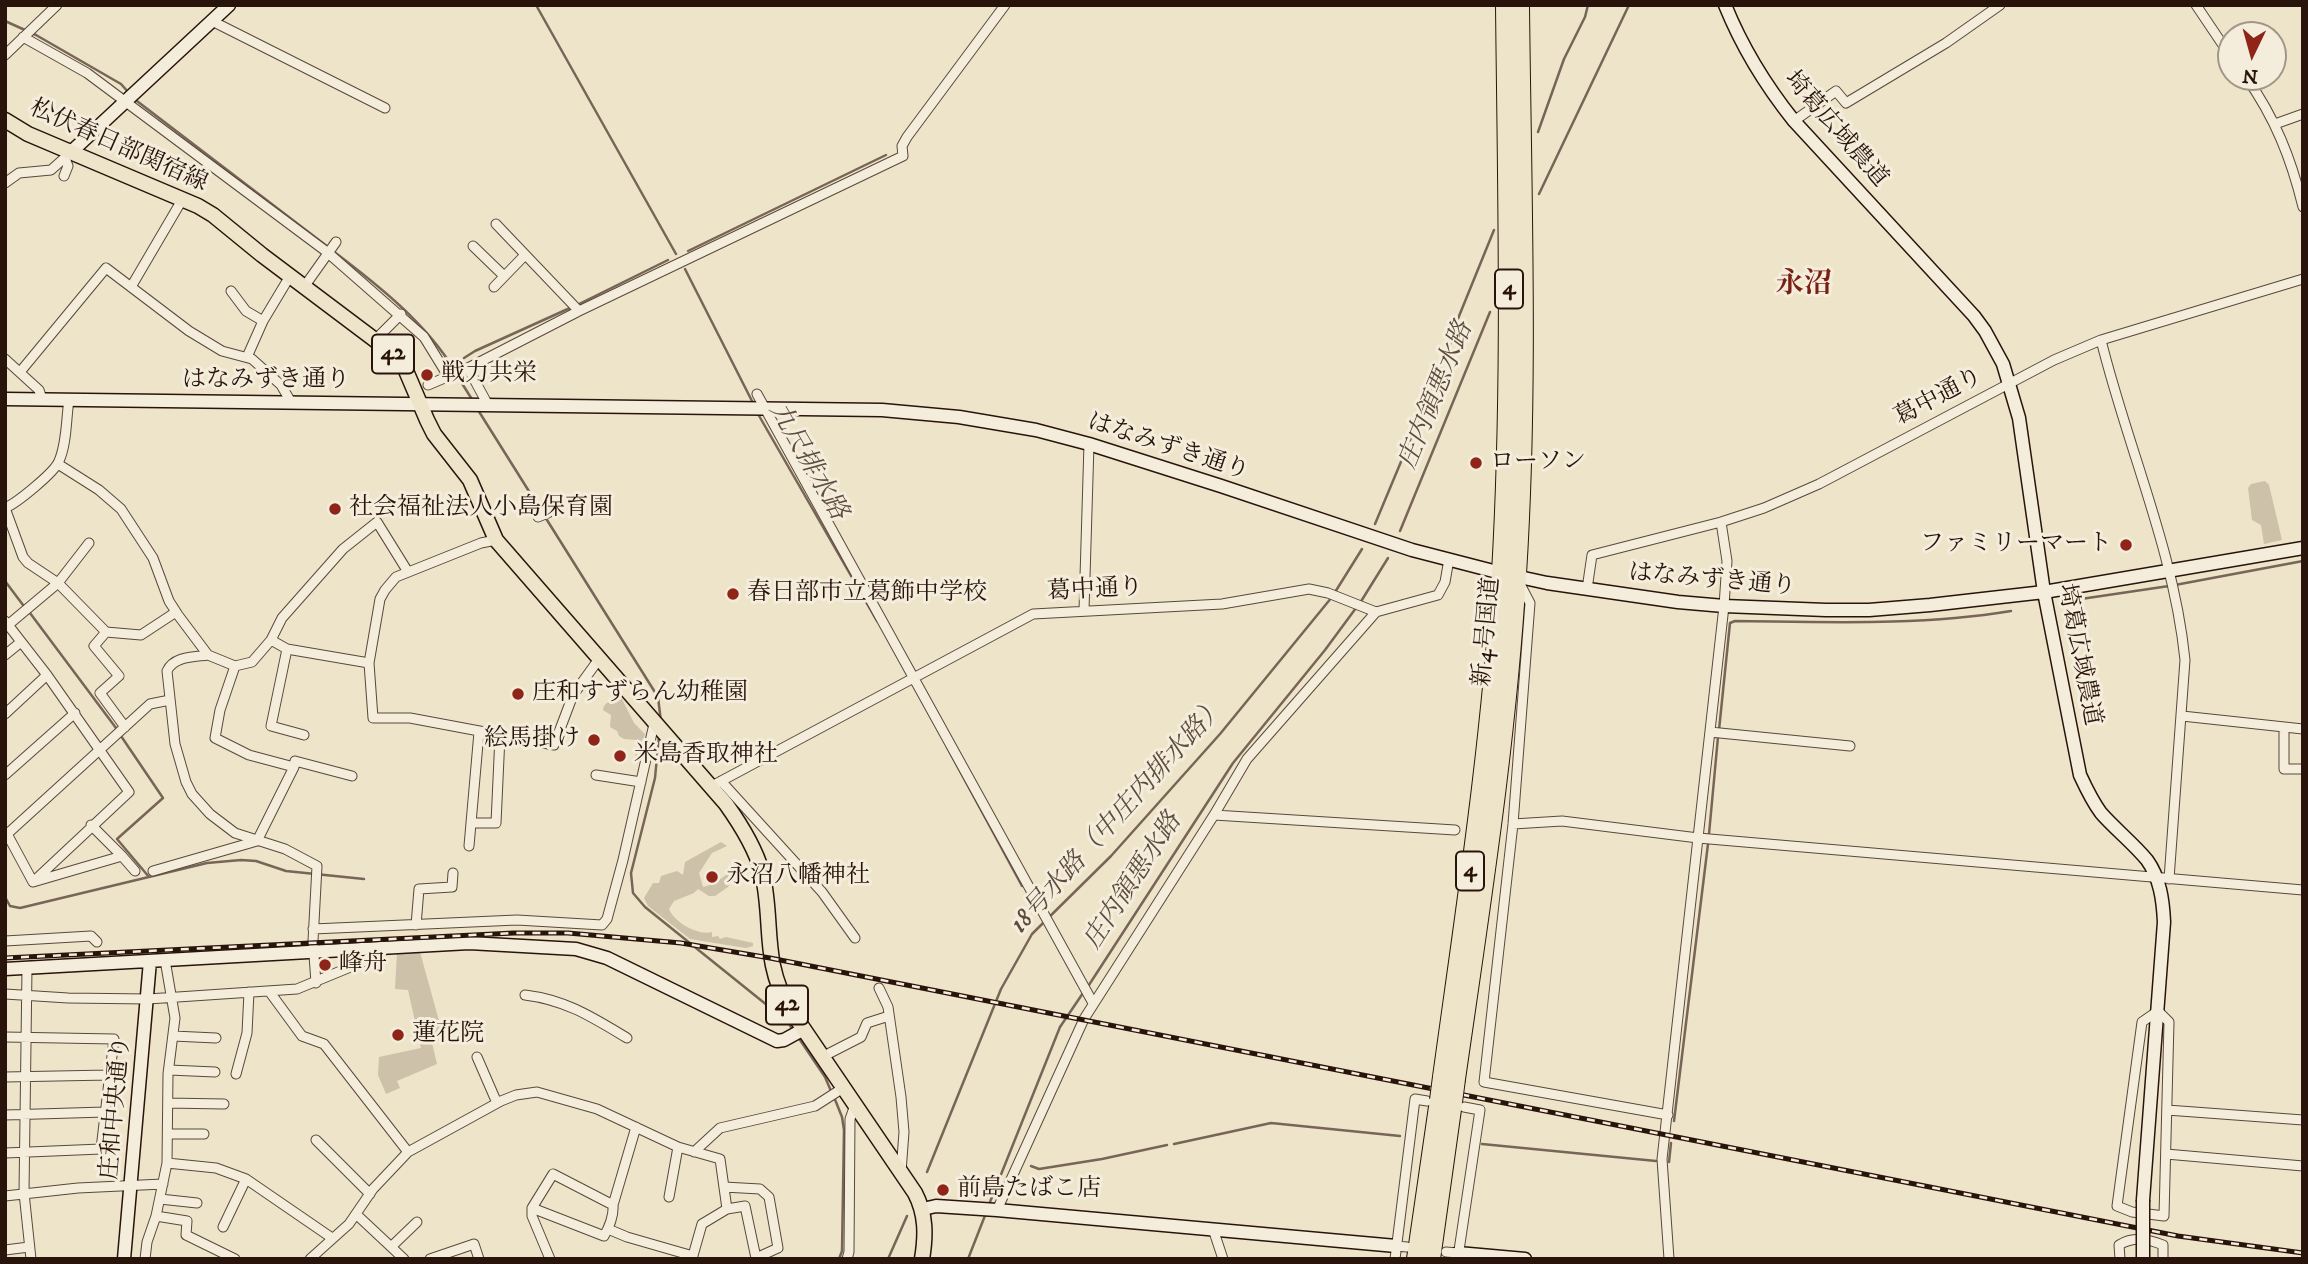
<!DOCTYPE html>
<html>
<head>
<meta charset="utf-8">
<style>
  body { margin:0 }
  #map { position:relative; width:2308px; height:1264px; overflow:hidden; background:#eee4c9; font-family:"IM FELL DW Pica",serif }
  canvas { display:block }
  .frame { position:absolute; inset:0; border:7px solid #29140c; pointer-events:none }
  .north { position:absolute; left:2217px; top:21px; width:70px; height:70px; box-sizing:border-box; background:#f4eddc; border:2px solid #a39689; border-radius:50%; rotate:185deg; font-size:19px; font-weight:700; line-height:28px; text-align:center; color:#29140c }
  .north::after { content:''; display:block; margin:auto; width:24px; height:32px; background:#8f2418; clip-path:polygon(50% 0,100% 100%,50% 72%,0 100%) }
</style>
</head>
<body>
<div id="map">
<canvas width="2308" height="1264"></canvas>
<div class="frame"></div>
<div class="north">N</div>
</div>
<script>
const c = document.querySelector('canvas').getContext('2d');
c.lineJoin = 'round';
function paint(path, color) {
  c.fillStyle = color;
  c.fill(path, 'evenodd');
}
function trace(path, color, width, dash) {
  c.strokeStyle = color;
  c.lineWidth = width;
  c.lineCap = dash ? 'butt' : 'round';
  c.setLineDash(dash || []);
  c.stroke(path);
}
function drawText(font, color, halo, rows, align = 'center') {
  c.font = font + ' "IM FELL DW Pica","Noto Serif JP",serif';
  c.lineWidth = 6;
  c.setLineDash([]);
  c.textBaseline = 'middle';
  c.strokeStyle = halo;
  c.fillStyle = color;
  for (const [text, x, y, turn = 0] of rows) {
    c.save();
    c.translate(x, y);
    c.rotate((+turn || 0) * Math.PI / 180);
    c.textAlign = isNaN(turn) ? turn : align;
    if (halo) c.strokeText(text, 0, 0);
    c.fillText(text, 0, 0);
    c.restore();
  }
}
const green = new Path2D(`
  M2265,481L2269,485L2282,540L2264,544L2261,525L2252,520L2248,488L2251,484Z
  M622,699L634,723L645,734L641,748L643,758L639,762L635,761L637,740L624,739L619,736L617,731L610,727L611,715L603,710C605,699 614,702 622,699Z
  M721,842L727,846L712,853L699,873L703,887L713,884L729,873L734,876L728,887L715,896H709L698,889L694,893L674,901L669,909C674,922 698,936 712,932V937L718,936L720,939L726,937L753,943V946L746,948L690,939L648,906L644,898L653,883H659L661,876L677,871L683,875L685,862Z
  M397,952H420L444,1039L432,1043L437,1064L397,1081L400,1088L386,1094L378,1075L379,1057L421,1048L408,990L395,989Z`);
const stream = new Path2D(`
  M536,5L676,254
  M5,21L36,35L121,84L129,93
  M133,98L328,247
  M1538,132L1564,59L1585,17L1588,5
  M1539,194L1629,5
  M333,251C378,285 426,323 455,371
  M688,251L886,155
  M685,269L754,405
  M577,305L668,260
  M464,358L475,351L570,308
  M458,377L473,401
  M478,410L658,697L661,722
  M758,414L877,621
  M1375,524L1451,342L1455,326L1494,230
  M1400,531L1490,312
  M5,581L23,605
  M2175,585L2303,561
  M2081,599L2169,586
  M1360,603L1388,558
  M30,613L116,728
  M1719,730L1730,623L1735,621C1827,622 1920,626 2011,611
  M121,736L163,798L117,839L149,877
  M659,736L655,778L631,873L633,893L645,907L788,1022L792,1029
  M947,747L1022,886
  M1709,834L1718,737
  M5,897L10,906L20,908L207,863L241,860L256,861L286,871L364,879
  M1087,988L1233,763L1325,650L1356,608
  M798,1037L825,1077L831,1091
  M834,1097L842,1117L844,1130L842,1251L839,1259
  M1674,1121L1708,844
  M1174,1144L1271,1123L1400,1136
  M1482,1144L1656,1161
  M1669,1162L1671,1143
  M1031,1166L1039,1169L1102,1159L1167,1145
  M927,1172L1001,989L1032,934L1111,856L1220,734L1332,597L1362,549
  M988,1207L1060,1027L1083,993
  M888,1259L907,1216
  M968,1259L986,1213`);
const street = new Path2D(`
  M2196,5L2231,57
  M212,21L385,108
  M23,37L87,73L327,252L424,337L448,376
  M5,55L57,5
  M2246,77C2275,118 2291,158 2303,207
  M1794,121L1836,91L1846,103L1946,43L2000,5
  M2275,124L2303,114
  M64,176L68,166L65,158
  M5,183L19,173L51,170L70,153
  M496,224L579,311
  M473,246L504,276
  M131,287L182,200
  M304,287L336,242
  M494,287L525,255
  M231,291L246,311L263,321
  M375,340L401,314
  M2101,340C2127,446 2174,550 2185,660L2169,879
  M247,357L263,321L290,276
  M5,359L39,390L42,399
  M468,368L488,405
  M20,372L106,268L189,331L222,351L252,359L281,385L291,402
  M428,385L468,368L579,311L903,156L902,146L907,137L1005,5
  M757,394L1093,1003
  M69,400C66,419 67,443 59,461C55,472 17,503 5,508L23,557L28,563L58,583L106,632L141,635L176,612
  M58,464L99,490L121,509L153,558L169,601L178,615L208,655L235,666L252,662L271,640L282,618L343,549L377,522L408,572
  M538,517L548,513
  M496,540L481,543L396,577L385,590L380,599L369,663L373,718H410L554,745L573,695L599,659
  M1519,582L1530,603L1513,824L1484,1082L1668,1115
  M1587,589L1592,555L1721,522L1764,508L1819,484L2054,360L2101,340L2303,279
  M1084,610L1089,444
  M5,621L47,675L129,792L33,882
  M8,625L58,583L89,543
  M106,632L94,646L119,676L100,693L125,727
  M271,640L287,649L369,663
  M287,649L271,726L304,735
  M5,655L21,642
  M208,655C194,657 174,656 167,671L175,744L186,782L192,794L210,814L235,833L285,849L317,866L313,941L316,983
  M5,714L47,675
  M2182,716L2303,729
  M2284,727V769H2303
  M1710,732L1850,746
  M294,767L295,761L352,776
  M5,775L75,713
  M596,775L641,782
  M721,781L822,892L855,938
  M710,787L1033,614L1222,604L1309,589L1328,593L1376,612L1438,595L1445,582L1449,559
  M1214,815L1455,830
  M471,823L479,732
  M1513,824L1562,821L1698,838L2303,890
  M6,832L33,882L122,856L91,825
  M5,836L150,704L170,700
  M469,846L471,823H496L500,736
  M122,856L135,871
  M153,871L257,841L294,767L249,755L215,738L220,710L235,666
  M416,925L419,889L452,887L453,873
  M313,929L517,920L602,925L607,919L623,860L654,724
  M5,941L91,936L97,942
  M27,968L24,1193L31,1259
  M879,988L888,1007L901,1097L904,1132L901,1172
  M269,991L302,1036L324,1044L408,1152
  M5,994L68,998L148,999L297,989L365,961L379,949
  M525,995C566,1000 592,1017 627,1038
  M2158,1011L2169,1022L2164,1216L2132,1212L2117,1206L2142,1022Z
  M173,1036L216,1038
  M5,1037L114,1039L101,1149L5,1153
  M477,1057L497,1103
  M822,1057L861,1037L867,1023L889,1016
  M169,1070L215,1072
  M236,1074L247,1033L249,992
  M5,1077L109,1075
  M168,1103L224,1104
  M2167,1110L2303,1120
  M5,1115L105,1112
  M168,1134H204
  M316,1140L370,1194
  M694,1152L720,1128L815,1106L843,1088
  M2166,1154L2303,1166
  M167,1163L216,1168L246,1179L332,1238
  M724,1187L760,1189L769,1197L778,1248L756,1258L745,1206L727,1209
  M5,1196L78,1188L163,1184
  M669,1197L678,1147
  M160,1199L197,1203
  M532,1208L604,1236C609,1228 614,1215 613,1205L636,1127
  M997,1210L1084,1019L1214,815L1247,759L1376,612
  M357,1215L404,1259
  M156,1216L187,1221L186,1235L235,1259
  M223,1227L246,1179
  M608,1229L627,1237L693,1256
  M1213,1229L1223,1259
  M1396,1246L1407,1247
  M391,1247L417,1222
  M5,1250L29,1247
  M1446,1252L1458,1253
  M1458,1257L1480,1110L1464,1107
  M145,1259L147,1242L156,1216L167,1163L168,1074L175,1018L165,960
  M310,1259L349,1224L373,1189L408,1152L501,1101L516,1095L537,1092L597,1109L678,1147L720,1159L727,1209L702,1224L692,1259
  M430,1259L474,1244L479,1259
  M550,1259L532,1216V1208L553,1174L613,1205
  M847,1259L849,1252L850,1119L855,1105
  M1395,1259L1415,1099L1427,1101
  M1669,1259L1662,1159L1724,606L1727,561L1721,522
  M2120,1259L2119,1245C2134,1236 2148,1239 2163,1245V1259`);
const secondary = new Path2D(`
  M1725,5C1742,47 1766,86 1794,121L1974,316L1985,331L2003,364L2019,418L2044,592L2080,775C2086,788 2092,801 2101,813C2115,829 2133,843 2147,860C2160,878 2163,900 2164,922L2143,1200
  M70,153L229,5
  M5,399L882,410L959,417L1036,430L1089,444L1221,486L1412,550L1501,573L1547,583L1678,602L1724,606L1826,610H1869L1930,605L2044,592L2303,548
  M5,969L469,943L576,949L607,958L777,1041L784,1040L804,1029
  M923,1209L936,1206L997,1210L1396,1246
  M1458,1253L1525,1259
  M124,1259L150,961`);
const primary = new Path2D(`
  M5,120L28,134L198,206L213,215L262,255L375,340L404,366L427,420L434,434L470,480L496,540L726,804C741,825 755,847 762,872C774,922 761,961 790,1009L915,1193C926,1214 926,1235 922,1259`);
const highway = new Path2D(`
  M1442,1077C1465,910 1491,742 1501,573C1512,384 1507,195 1505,5
  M1456,1079C1480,911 1507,743 1517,574C1529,385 1522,195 1520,5
  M1416,1259L1439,1100
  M1431,1259L1453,1102`);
const rail = new Path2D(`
  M5,958L514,933H568L681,943L770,958L2178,1236L2303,1253`);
const secondaryBridge = new Path2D(`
  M2143,1200V1259`);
const highwayBridge = new Path2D(`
  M1439,1100L1442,1077
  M1453,1102L1456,1079`);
const markers = [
  [427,375,7,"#8f2418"],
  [1476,463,7,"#8f2418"],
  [335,509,7,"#8f2418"],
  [2126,545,7,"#8f2418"],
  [733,594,7,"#8f2418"],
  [518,694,7,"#8f2418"],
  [594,740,7,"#8f2418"],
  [620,756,7,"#8f2418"],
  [712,877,7,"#8f2418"],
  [325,965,7,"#8f2418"],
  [398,1035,7,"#8f2418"],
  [943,1190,7,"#8f2418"]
];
const shields = [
  [1509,289,28],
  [393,354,42],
  [1470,871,28],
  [787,1005,42]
];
const shieldNames = [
  ["4",1509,289],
  ["42",393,354],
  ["4",1470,871],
  ["42",787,1005]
];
const streetNames = [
  ["埼葛広域農道",1835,130,49],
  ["松伏春日部関宿線",118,147,24],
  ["はなみずき通り",266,381],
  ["葛中通り",1939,398,-28],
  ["はなみずき通り",1168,448,18],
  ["はなみずき通り",1712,581,5],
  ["葛中通り",1095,591,-3],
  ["新4号国道",1488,632,-85],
  ["埼葛広域農道",2078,655,79],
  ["庄和中央通り",117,1108,-85]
];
const poiNames = [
  ["戦力共栄",441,375],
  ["ローソン",1490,463],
  ["社会福祉法人小島保育園",349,509],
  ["ファミリーマート",2112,545,"right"],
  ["春日部市立葛飾中学校",747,594],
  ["庄和すずらん幼稚園",532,694],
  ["絵馬掛け",580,740,"right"],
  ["米島香取神社",634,756],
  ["永沼八幡神社",726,877],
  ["峰舟",339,965],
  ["蓮花院",412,1035],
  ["前島たばこ店",957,1190]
];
const waterNames = [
  ["庄内領悪水路",1437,396,-68],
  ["九尺排水路",807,462,60],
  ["18号水路（中庄内排水路）",1119,817,-48],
  ["庄内領悪水路",1134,882,-57]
];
const quarterNames = [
  ["永沼",1804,286]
];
paint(green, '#cdc1a9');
trace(stream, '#776657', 2.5);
trace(street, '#5a483b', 11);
trace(secondary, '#29140c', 15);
trace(primary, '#29140c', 17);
trace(highway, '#29140c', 20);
trace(street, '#f4eddc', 9);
trace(secondary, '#f4eddc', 12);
trace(primary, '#eee4c9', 14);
trace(highway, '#eee4c9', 18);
trace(rail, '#29140c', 5);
trace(rail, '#f4eddc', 2.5, [8]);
trace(secondaryBridge, '#29140c', 15, []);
trace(highwayBridge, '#29140c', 20, []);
trace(secondaryBridge, '#f4eddc', 12);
trace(highwayBridge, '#eee4c9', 18);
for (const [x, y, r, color] of markers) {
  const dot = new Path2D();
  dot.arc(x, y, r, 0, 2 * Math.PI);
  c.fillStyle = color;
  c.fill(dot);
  trace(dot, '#f4eddc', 2.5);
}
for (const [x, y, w] of shields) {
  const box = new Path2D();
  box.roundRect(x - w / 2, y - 19.5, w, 39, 5);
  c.fillStyle = '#f4eddc';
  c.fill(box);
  trace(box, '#29140c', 2);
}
drawText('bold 23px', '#29140c', null, shieldNames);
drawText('24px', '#29140c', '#f4eddc', streetNames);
drawText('24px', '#29140c', '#f4eddc', poiNames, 'left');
drawText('italic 26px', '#5d4b3e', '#f4eddc', waterNames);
drawText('bold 28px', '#7a1f14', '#f4eddc', quarterNames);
</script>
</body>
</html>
